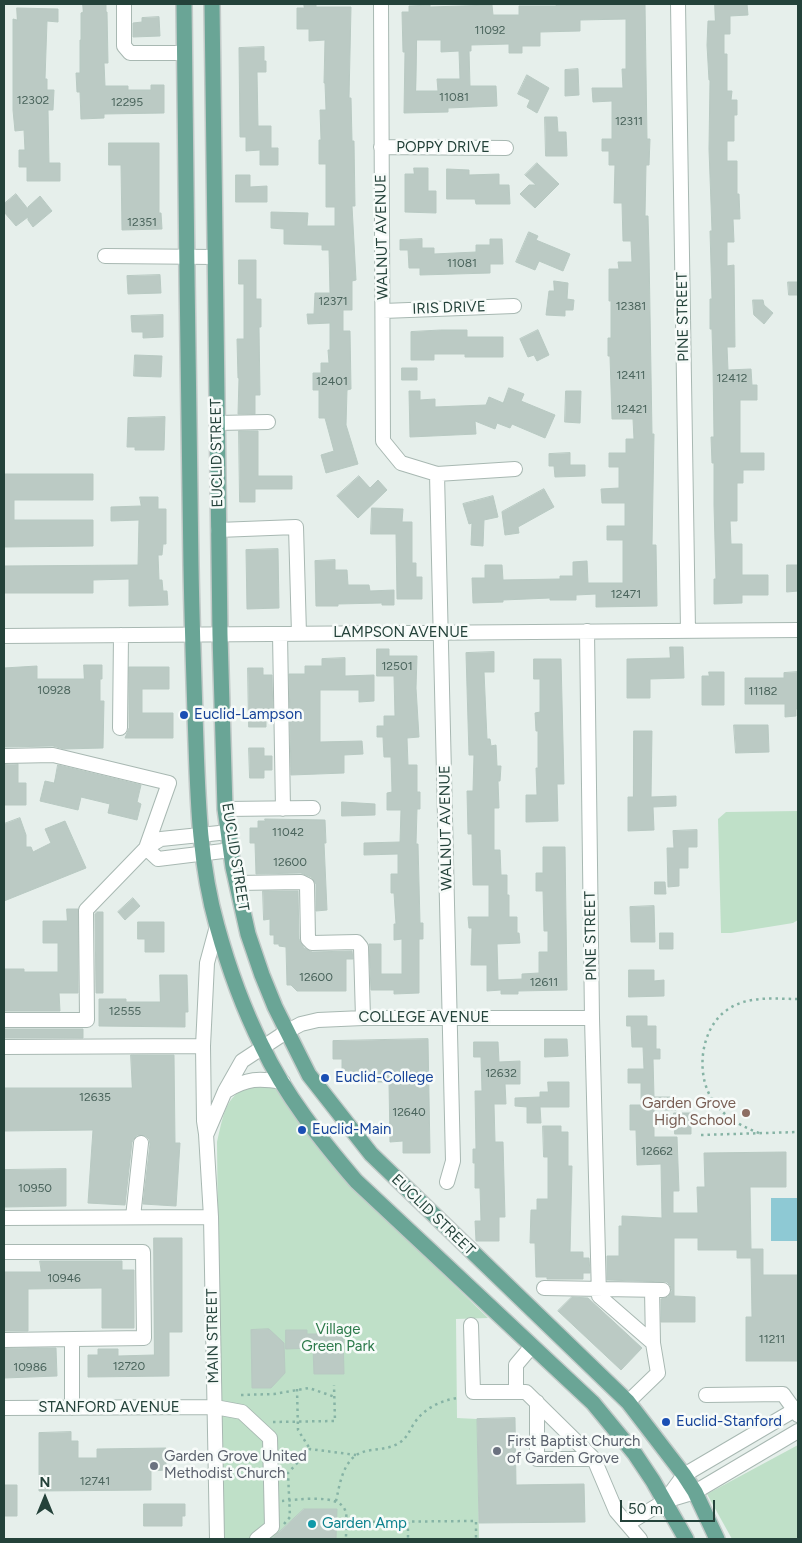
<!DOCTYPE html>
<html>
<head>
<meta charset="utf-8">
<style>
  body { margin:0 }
  #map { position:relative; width:802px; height:1543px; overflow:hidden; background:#e6efeb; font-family:Figtree,sans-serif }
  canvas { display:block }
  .frame { position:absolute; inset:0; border:5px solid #24423a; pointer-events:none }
  .north { position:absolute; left:20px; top:1473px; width:50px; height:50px; -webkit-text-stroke:4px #f7fbf9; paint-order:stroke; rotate:0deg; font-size:14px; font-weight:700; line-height:20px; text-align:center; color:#24423a }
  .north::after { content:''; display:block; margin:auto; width:18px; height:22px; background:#24423a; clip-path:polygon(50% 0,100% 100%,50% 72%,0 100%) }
  .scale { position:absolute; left:620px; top:1500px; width:95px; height:22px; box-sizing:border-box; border:2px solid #24423a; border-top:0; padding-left:6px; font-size:15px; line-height:18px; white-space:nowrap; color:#24423a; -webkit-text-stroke:4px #f7fbf9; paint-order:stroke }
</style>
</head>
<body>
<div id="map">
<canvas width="802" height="1543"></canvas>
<div class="frame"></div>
<div class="north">N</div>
<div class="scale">50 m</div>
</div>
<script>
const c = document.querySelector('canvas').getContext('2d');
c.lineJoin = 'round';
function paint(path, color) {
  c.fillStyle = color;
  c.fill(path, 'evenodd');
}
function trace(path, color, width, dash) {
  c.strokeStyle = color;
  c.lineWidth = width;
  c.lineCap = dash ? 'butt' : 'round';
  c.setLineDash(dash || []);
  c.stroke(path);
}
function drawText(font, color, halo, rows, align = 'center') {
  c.font = font + ' Figtree,sans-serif';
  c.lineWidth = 5;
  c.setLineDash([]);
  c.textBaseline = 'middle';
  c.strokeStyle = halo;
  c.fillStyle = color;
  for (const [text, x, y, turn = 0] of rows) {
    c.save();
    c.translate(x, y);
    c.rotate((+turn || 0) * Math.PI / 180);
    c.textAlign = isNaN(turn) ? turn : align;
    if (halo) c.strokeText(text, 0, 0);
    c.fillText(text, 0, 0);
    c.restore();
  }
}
const green = new Path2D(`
  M798,811V920L793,923L731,933H721L718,819L726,812Z
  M250,1086H269L277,1088L295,1116L335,1169L488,1318L456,1319L457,1418L477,1419L479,1539H336V1509H304L272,1539H224L219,1334L217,1142C223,1118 224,1096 250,1086Z
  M798,1445V1539H732L707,1494Z`);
const water = new Path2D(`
  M771,1198H798V1241H771Z`);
const building = new Path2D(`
  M83,4H106V12H107L108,63H104L105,86H128V90H151V85H164V113L104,114V118L81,119L80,92H77L76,73H80V40H81V13L83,12Z
  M304,4H316V7H351L349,98H351L352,141H354L355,206H352L356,280L352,281V310H343V331H350L351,389L347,390L346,425L358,464L326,473L321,455L334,451L325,418H319V390H313V373H321V363H329L328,350H330V323L308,324L307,314H314L315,293H330L329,250H322V245L284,244V229L271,228V212L308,213L307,226H335V207H326V164H319V140H321L320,110H326L325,83H324L325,40L309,41V29H297V8H304Z
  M556,4H645L647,139H650L649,165H646L645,216H648L649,252L652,434H654L652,545H656L657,606L596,607V594L576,595V600H550V598L503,600V602L473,603L472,578H485V565H502L503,580L560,579V576H573V562L587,561L588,583H623V540H607V526H625V503H602L601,489L619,488V467H609V453H626V439H634L633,419H612L610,356H608V338H611V301H609V269H619L618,262H632L631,241H623L622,203H614L615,165H609V151H602V139H612V101L593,102L592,88H623L622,69H626V19L580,20V31L540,32V46H522V53H509V44L471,45V51H469L470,86H496L497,106L448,108V112L404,113L405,52H403L402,12H409V6L430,5V7L492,5L493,15H519V6H556ZM417,40H441V52L459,51L460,79H437L438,91H416Z
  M715,4H747L748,15L730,16V34H724V54H727V91H732L731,100H737V115H734V141H727V161H737V194H739L740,219H733L734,242H727V266L734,265L735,347H727L728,370L751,369L752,385H757V400H740V453H764V470H743V483H737V521H730L731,544H742V575H768V595H742V603L714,604V579H716L714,505V463H712L711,437H714L713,366L712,329H710V299H712L710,231H712L709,149L710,80H709L707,45L708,21H715Z
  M17,8L58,9V22L47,21L45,79H47V90H54L53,110H48L49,163H60V181H27V167H19V150H25L24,130L15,131L13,110V19L17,20Z
  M159,17L160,36L133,37V23L142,22V18Z
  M264,47V61H266V72H257L258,126H271V148H278V165H260V150L246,151V137H240L239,48Z
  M578,69L579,95L565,96V70Z
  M527,75L549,88L537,113L527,107L530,100L518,94Z
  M545,117H557L558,132H566L567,156H546Z
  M109,143H159V213H161L162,229L122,230L121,165H109Z
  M537,163L559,184L535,208L520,194L529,185H536L525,175Z
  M414,168H428V191H436V213L405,212V174H414Z
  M447,169L469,170V175L499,174V185H509L510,204H476L475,199H447Z
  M236,175H250V187L267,186V202H236Z
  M16,194L28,209V207L40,196L52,211L33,227L28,220V217L16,226L4,212V204Z
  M529,232L538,236L536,240L570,254L563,271L539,261L535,270L516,262Z
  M422,239V248H434V254L476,252V245H490V239H502L503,264H490V273L420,275V268H409L408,250H400V240Z
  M239,260H256V299H261V327H259L260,395H255V414H238L239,378H238L237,339H244V284H239Z
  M160,275L161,293L128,294L127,276Z
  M554,281L568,283L567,299L574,300L573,310H565V316L546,315L549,291H554Z
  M788,282H798V295H789Z
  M753,300H763L764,305L773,313L764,324L754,315Z
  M163,315V337L143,338V332H132L131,316Z
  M441,330H467V337H503V357H465V354H434V360H411V332Z
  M538,330L549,355L537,361L534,355L528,357L520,339Z
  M135,355L162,356L161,377L134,376Z
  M402,368H417V380H402Z
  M509,388L524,394L521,401L555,415L545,438L512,424L510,428L497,423L495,429L475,421L476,434L410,437L409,391H420V400L435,399V407L486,405L489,397L503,403Z
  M566,391H581L580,423L565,422Z
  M165,417L164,450H135V447H127L128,418Z
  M239,431H258V476H292V489H255V502H240Z
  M570,453V465H585V476L555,477L554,466H549V454Z
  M4,474H93V500H14V520H93V546L4,547Z
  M359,476L370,488L378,480L387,490L358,518L337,496Z
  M544,489L554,507L518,527L519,533L505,535L502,512Z
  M493,496L498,517L484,520L483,546L471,545L472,523L469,524L463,504Z
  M140,497H158V509H166V544H163L162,555H158L159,580H162L163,591H167L168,605L129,606V579L93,580V593H4V566L138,565L139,520L111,521V507L141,506Z
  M372,508L403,509L402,522H412V563H416V577H422V599H397L396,534H371Z
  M278,549L279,608L247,609L246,550Z
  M335,560V570H347L348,585H369L370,591L394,590V605H382V603L338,604V606H316L315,561Z
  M787,565H798V591L787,592Z
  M670,647H683L684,678L650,679V698H627V659L670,658Z
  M377,649H389V656H417L416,688L419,737L407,738L408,765H417V792H420V809H417L416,844H418L420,923H423V939H419V993L394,994V990H371L369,944H381V974H402V939L394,940V924H396L394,893H391V874H398V854L364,855V843L400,842L401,810H387V793L392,792L391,757H384L383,737H377V726H384V716H395L394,676H377Z
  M494,652V672H484L487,739H490L491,746L496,745L497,766H501L500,781H498L499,808H494V850H500L501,875H507V895H509V917H517V933H519L520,943L497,944L498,980L522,979V974L539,973V952H548V931H544L543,891H536V873H543V847H565L567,990L518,991V994H501V990L487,991V965H471L472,928H469L468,917H489V885H473L472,834H468L467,791H473L474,755H469L466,653Z
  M345,658V676L374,675V701L359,702V690H320V742L362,741L363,754L344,755V773L291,775L289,674H305V666H322V659Z
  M534,659H561L564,784H557L558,821L526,822V795H537L536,768H538V731H536L535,713L540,712V679H534Z
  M84,665H102V679H100V701H104L103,748L64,749L53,746L4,747V668L37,666V679H84Z
  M129,667H169V689H142V713H173V738H125L129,728Z
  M248,668H263V675H272L273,718H266V727H249Z
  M709,672H724V705H702V676H709Z
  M798,672V709H796V716L785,717V704H745V678H784V673Z
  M734,725H768L769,752L736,753Z
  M634,731H652L651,797L676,796V806L653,807L654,830L628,831V797H633Z
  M249,748H264V756H272V770H264V778H250Z
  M18,764V783H26V805H4V765Z
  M58,765L141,785L137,802L141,804L137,820L108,813L110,804L81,797L78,810L40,801L45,781L54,783Z
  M342,802L375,804V815L342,816Z
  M20,818L26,835V847H31L33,852L51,843L45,829L65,821L86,868L4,901V824Z
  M265,819L325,820L326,843H324L327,910L316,911V884L311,877L301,873L256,874L255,843H250V828H258V821H265Z
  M697,830V847H688V868H679V886L668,887L667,848H674L673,831Z
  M655,882H665L666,894H655Z
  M263,891H298L299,939L304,948L312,952L352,951L353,959H346V991H297L291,985H287L286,947L279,946V944H274V935H270V919L264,920Z
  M133,898L140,906L125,920L118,912Z
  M654,906L655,942H631L630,907Z
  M67,909H78V993H59L60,1011H4V969H24V972H58V943H43V921H67Z
  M97,912H103V993H96L95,914Z
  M138,922H164V952H145V939H138Z
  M660,933H673V949H660Z
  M629,970H654V981L664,980V996L629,997Z
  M160,975H187L188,1012H185V1027L99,1026V999H126V1002H160Z
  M627,1016H647V1026H656V1049H660V1059H653L654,1097H676V1110H654V1137H677L679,1191H673V1213H698L697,1187H705L704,1153L786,1152V1187H750L751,1249H763V1275H798V1361H746V1317H752L751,1258H737V1250H698V1238H674V1296L695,1297V1322H661V1299L668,1297L672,1291L670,1285L667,1282L607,1280V1256H619V1226H622V1216L662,1218L661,1164L637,1165L636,1130H630V1105H641V1083H628V1069H644L643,1047H632L631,1026H627Z
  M4,1029H83V1038H4Z
  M428,1039L430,1153H403V1141L390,1142L389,1082H350L349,1071H342V1059H333V1041Z
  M545,1039H567L568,1056L545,1057Z
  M474,1042H498L499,1062L520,1061V1084H505L506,1104H494L495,1142H503L505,1217H499V1241H476L475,1221H481L480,1188H475V1163H473V1149H476L475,1091H482L481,1057H474Z
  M131,1055H174L175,1143H180L176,1206L143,1204L150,1144L149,1139L146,1136L137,1135L132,1142L125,1205L88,1203L93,1130L4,1131V1088H132Z
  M548,1082H569V1107H540L541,1123H527V1107L515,1106V1098L540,1097V1092H548Z
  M674,1113H691V1134H675Z
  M543,1126H561V1132H568V1166H572L570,1252H583V1258H589L590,1273H583V1279H547V1277H536L535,1243H530L531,1210H537V1199H548V1157H544Z
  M66,1169V1206L4,1207V1170Z
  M154,1238H182V1332H169V1376L88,1377V1355H98V1349H118V1356L154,1355Z
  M40,1261H122V1270H134V1328H102V1288L28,1289V1331H4V1272H41Z
  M572,1297L588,1298L642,1348L621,1370L558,1311Z
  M269,1329L284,1343L285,1373L271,1388H252L251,1330Z
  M286,1330H307V1334H343L344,1374H314L313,1348L286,1349Z
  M28,1348H56L57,1376L4,1378V1349Z
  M515,1418L516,1485L584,1484L585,1522L479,1523L477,1419Z
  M71,1432V1441H78V1458H97V1449L166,1448V1470L151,1471V1490L39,1491V1433Z
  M4,1485H17V1516H4Z
  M144,1504H185V1516H182V1526H144Z
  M304,1509H337L336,1539H272Z`);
const path = new Path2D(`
  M759,1133C743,1127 728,1119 717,1106C694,1080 699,1029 727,1010C748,995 775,999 798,999
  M701,1135L798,1132
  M297,1389L298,1430L310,1449
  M241,1395L274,1394L309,1388L335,1397
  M273,1422L335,1421L334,1385
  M282,1501C296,1500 339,1493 345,1510C348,1518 346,1528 346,1537
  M336,1501C339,1488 341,1472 350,1461C362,1445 384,1453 399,1443C406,1439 409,1432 413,1425C423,1409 439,1401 457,1398
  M347,1522L476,1521V1539
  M408,1522V1539
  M284,1524L290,1517L288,1473L310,1449L356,1455`);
const minor = new Path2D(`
  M124,4V46L130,53H184
  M381,4L383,441L401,463L437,474L515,469
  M678,4L688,631
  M381,147L506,148
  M105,256L215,257
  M383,311L514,306
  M217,423L268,422
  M437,474L453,1161L447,1182
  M218,530L296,527L299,634
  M587,631L592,1018L599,1296L653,1343L658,1373L628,1402
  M280,634L283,809
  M4,636L798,630
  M120,728L121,635
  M4,756L53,755L169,783L146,848L86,910L87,1020H4
  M225,809L313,808
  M229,832L161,839L146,848L158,859L231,850
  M237,883L301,882L307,885L308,939L312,943L357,942L361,947L363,1018
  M217,926L207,963L203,1046L204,1121L206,1134L211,1217L217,1539
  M4,1047L203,1046
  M226,1091C247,1078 259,1078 283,1082
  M207,1133L225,1091L242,1061L286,1032L301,1024L318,1020L363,1018H592
  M133,1217L141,1143
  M4,1218L211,1217
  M4,1252H143L144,1338L4,1340
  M544,1288L663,1290
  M652,1290L653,1343
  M471,1325L473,1392H526L594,1459L616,1511L640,1539
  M516,1392V1365L532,1346
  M706,1395L783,1394L798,1415
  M537,1402V1459H594
  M4,1408L215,1407L242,1412L270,1438L272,1527L257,1539
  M72,1408V1340
  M665,1501L684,1475L798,1408
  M627,1524L665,1501L695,1492L798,1431`);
const major = new Path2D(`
  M184,4C186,191 188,379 191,566C192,626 194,685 196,744C198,805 200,866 217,926C228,966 243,1008 262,1046C285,1095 321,1140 356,1181L593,1403L635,1454L653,1481L686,1539
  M212,4L220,635L225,809L233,867L248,934L262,975L275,1007L309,1075L371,1154L628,1402L684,1475L695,1492L717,1539`);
const markers = [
  [184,715,5,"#1a4fb4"],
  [325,1078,5,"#1a4fb4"],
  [746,1113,5,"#8d6e63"],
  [302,1130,5,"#1a4fb4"],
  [666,1422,5,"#1a4fb4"],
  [497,1451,5,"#6b7280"],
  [154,1466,5,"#6b7280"],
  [312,1524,5,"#0f9aa8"]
];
const numberNames = [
  ["11092",490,30],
  ["11081",454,97],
  ["12302",33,100],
  ["12295",127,102],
  ["12311",629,121],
  ["12351",142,222],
  ["11081",462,263],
  ["12371",333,301],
  ["12381",631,306],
  ["12411",631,375],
  ["12412",732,378],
  ["12401",332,381],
  ["12421",632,409],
  ["12471",626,594],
  ["12501",397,666],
  ["10928",54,690],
  ["11182",763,691],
  ["11042",288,832],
  ["12600",290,862],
  ["12600",316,977],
  ["12611",544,982],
  ["12555",125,1011],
  ["12632",501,1073],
  ["12635",95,1097],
  ["12640",409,1112],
  ["12662",657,1151],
  ["10950",35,1188],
  ["10946",64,1278],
  ["11211",772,1339],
  ["12720",129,1366],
  ["10986",30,1367],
  ["12741",95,1481]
];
const streetNames = [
  ["POPPY DRIVE",443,148],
  ["WALNUT AVENUE",382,237,-91],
  ["IRIS DRIVE",449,308,-2],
  ["PINE STREET",683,317,-91],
  ["EUCLID STREET",217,453,-91],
  ["LAMPSON AVENUE",401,633],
  ["WALNUT AVENUE",446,828,-91],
  ["EUCLID STREET",235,857,81],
  ["PINE STREET",591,936,-91],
  ["COLLEGE AVENUE",424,1018],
  ["EUCLID STREET",433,1215,44],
  ["MAIN STREET",213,1336,-91],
  ["STANFORD AVENUE",109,1408]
];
const transitNames = [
  ["Euclid-Lampson",194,715],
  ["Euclid-College",335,1078],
  ["Euclid-Main",312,1130],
  ["Euclid-Stanford",676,1422]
];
const educationNames = [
  ["Garden Grove",736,1104],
  ["High School",736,1121]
];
const parkNames = [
  ["Village",338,1330],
  ["Green Park",338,1347]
];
const worshipNames = [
  ["First Baptist Church",507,1442],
  ["of Garden Grove",507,1459],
  ["Garden Grove United",164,1457],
  ["Methodist Church",164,1474]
];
const cultureNames = [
  ["Garden Amp",322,1524]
];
paint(green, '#bfe0c8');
paint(water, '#8ec9d4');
paint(building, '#bbcac4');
trace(building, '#b8c9c2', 1);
trace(minor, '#a8b8b2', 16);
trace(major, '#c2cac8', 18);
trace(path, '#86b3a5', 2.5, [2.5, 4]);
trace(minor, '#fff', 14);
trace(major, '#6aa596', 15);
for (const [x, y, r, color] of markers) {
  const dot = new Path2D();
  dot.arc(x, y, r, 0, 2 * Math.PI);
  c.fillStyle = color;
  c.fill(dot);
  trace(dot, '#f7fbf9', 2);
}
drawText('12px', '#4a645c', null, numberNames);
drawText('15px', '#24423a', '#f7fbf9', streetNames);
drawText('15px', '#164399', '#f7fbf9', transitNames, 'left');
drawText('15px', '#785e54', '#f7fbf9', educationNames, 'right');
drawText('15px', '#2d7a4b', '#f7fbf9', parkNames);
drawText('15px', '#5b616d', '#f7fbf9', worshipNames, 'left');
drawText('15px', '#0d838f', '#f7fbf9', cultureNames, 'left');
</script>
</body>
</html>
